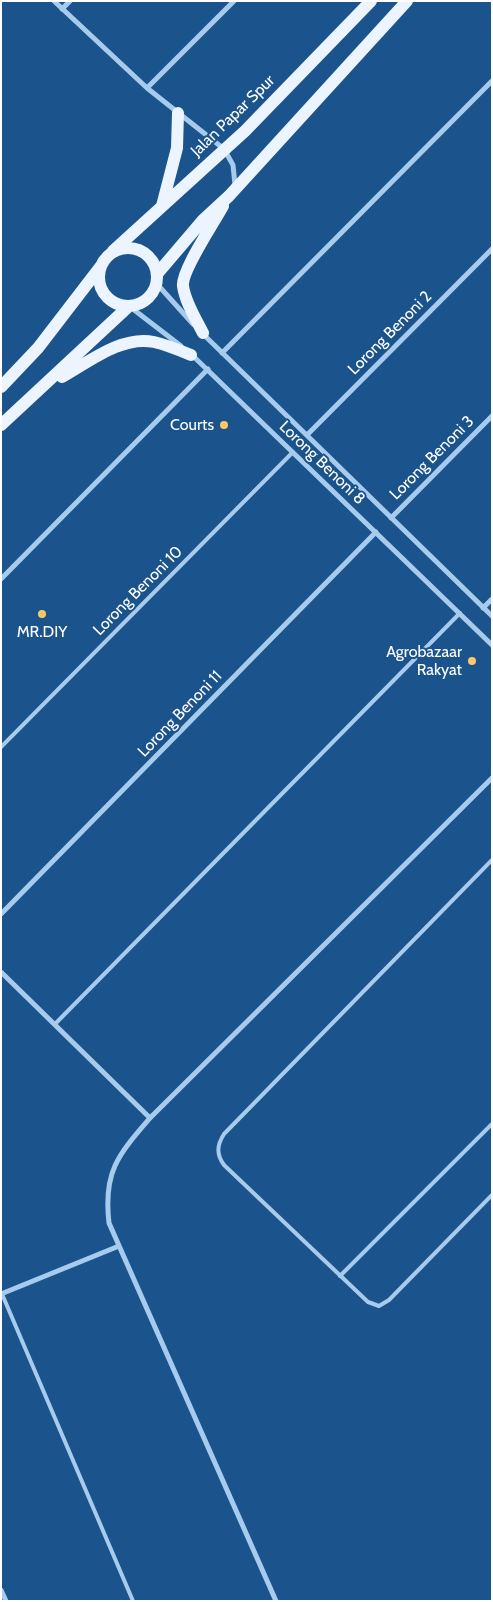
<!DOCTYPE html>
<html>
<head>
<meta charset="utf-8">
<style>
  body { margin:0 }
  #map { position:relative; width:493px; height:1602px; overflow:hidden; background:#1b538c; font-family:Cabin,sans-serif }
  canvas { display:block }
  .frame { position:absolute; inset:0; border:2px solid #fff; pointer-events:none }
</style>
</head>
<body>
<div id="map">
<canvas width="493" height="1602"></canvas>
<div class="frame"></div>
</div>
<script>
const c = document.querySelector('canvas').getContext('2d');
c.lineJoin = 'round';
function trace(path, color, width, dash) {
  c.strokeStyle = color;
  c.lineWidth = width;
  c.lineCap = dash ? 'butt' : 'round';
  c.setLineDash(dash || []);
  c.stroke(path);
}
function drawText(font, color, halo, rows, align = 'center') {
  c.font = font + ' Cabin,sans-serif';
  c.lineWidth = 4;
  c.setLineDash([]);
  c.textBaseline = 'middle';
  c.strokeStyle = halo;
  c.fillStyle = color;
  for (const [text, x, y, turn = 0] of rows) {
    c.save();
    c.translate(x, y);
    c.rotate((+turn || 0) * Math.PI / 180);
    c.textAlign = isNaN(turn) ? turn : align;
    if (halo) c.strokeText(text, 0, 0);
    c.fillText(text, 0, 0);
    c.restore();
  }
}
const lane = new Path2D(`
  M1,747L293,452
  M492,860L224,1134C217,1145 216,1154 224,1165L368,1302L379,1306L389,1300L492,1195
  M55,1024L460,613
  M340,1276L492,1124
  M2,1294L133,1601`);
const street = new Path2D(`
  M54,1L147,88L224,149L233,165L235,185
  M62,9L70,1
  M147,88L234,1
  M157,284L193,324
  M129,306L181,346
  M203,334L492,616
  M222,353L492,81
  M192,355L492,645
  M307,435L492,249
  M391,518L492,416
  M1,579L208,369
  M483,608L492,599
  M1,914L376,532
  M1,972L150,1118
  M1,1294L119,1246
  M1,1590L6,1601
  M276,1601L109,1223C103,1172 118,1155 150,1118L492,778`);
const primary = new Path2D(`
  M162,206L177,148L178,113
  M99 277a29 29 0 1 1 58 0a29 29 0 1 1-58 0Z
  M113,251L245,131L371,1
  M157,274L203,220L229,196L407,1
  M203,333C196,319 185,302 183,286C181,271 214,223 223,206
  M62,377C89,362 122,335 154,342C167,345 179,350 191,355
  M1,387L38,348L101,266
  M1,425L129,306`);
const markers = [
  [224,425,5,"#ffc862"],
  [42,614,5,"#ffc862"],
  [472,661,5,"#ffc862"]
];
const streetNames = [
  ["Jalan Papar Spur",233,116,-44],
  ["Lorong Benoni 2",390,333,-45],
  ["Lorong Benoni 3",432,458,-45],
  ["Lorong Benoni 8",322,463,44],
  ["Lorong Benoni 10",138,591,-45],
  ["Lorong Benoni 11",180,714,-46]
];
const poiNames = [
  ["Courts",214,425],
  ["MR.DIY",42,632,"center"],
  ["Agrobazaar",462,652],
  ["Rakyat",462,670]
];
trace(lane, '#a6cbed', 4);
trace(street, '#a6cbed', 5);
trace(primary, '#ecf5ff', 12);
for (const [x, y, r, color] of markers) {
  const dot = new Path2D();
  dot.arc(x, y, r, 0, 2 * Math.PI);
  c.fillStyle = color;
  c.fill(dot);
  trace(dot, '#1b538c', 2);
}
drawText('16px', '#fff', '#1b538c', streetNames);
drawText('16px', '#fff', '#1b538c', poiNames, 'right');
</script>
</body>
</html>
